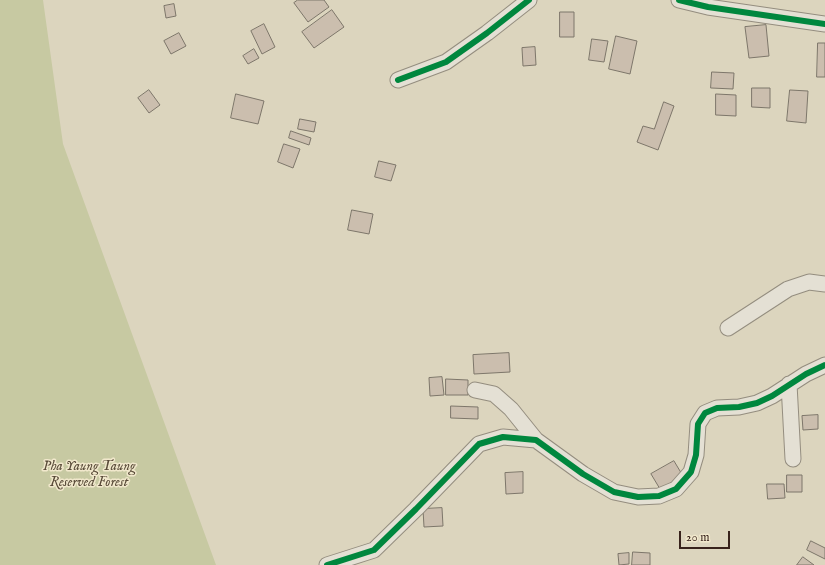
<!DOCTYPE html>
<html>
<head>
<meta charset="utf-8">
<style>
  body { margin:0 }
  #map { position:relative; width:825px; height:565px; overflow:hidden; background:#dcd5be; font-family:"IM FELL English",serif }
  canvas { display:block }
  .scale { position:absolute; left:679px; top:531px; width:51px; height:18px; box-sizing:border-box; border:2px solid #38231c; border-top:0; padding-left:5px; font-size:12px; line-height:14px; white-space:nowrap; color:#38231c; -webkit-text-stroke:3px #f1e8cc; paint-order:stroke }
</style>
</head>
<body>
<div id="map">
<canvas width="825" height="565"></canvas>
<div class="scale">20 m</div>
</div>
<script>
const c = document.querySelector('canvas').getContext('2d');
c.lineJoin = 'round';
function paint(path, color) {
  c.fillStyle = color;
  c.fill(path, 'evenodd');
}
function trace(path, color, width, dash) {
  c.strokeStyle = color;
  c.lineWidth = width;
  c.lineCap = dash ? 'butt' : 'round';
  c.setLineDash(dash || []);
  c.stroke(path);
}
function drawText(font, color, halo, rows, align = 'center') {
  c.font = font + ' "IM FELL English",serif';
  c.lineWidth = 3;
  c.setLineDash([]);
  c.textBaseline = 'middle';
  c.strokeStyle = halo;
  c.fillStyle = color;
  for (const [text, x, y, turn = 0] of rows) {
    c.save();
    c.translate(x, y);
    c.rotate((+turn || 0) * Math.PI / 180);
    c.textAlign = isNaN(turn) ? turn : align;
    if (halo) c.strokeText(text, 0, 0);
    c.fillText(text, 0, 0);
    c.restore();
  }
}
const green = new Path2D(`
  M0,0H43L63,144L216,565H0Z`);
const building = new Path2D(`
  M298,0H324L329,7L308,22L294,3Z
  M174,4L176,16L166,18L164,6Z
  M332,10L344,27L314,48L302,32Z
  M560,12H574V37H560Z
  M264,24L275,47L262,54L251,31Z
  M766,25L769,56L749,58L745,27Z
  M179,33L186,46L171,54L164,41Z
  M616,36L637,41L630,74L609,69Z
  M592,39L608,41L604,62L589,60Z
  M818,43H825V77H817Z
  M535,47L536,65L523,66L522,48Z
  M254,49L259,58L248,64L243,56Z
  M712,72L734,73L733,89L711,88Z
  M752,88H770V108L752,107Z
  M149,90L160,105L149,113L138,98Z
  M790,90L808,91L806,123L787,121Z
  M236,94L264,101L258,124L231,118Z
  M716,94L736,95V116L716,115Z
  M664,102L674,106L658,150L637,142L643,126L654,129Z
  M300,119L316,122L314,132L298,129Z
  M291,131L311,138L309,145L289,138Z
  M284,144L300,149L293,168L278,162Z
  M379,161L396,165L391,181L375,177Z
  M352,210L373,214L369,234L348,230Z
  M509,353L510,372L474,374L473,355Z
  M442,377L444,395L430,396L429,378Z
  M446,379L468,380V395H446Z
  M451,406L478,407V419L451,418Z
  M818,415V429L803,430L802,416Z
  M674,461L683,476L660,489L651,474Z
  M523,472V493L506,494L505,473Z
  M787,475H802V492H787Z
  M767,484H784L785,498L768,499Z
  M442,508L443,526L424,527L423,509Z
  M811,541L825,548V559L807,550Z
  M633,552L650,553V565H632Z
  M629,553V564L619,565L618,554Z
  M803,557L814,565H797Z`);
const street = new Path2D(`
  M679,0L708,7L825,24
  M398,80L446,62L487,33L529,0
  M728,328L788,289L809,282L825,284
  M789,384L793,459
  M475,390L494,394L511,409L536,440
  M327,565L374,550L416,509L479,444L503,437L536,440L583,474L614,492L638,497L659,496L676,489L691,472L696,455L698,424L705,413L717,408L739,407L757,403L772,396L806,374L825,365`);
const cycleway = new Path2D(`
  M679,0L708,7L825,24
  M398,80L446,62L487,33L529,0
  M327,565L374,550L416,509L479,444L503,437L536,440L583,474L614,492L638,497L659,496L676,489L691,472L696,455L698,424L705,413L717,408L739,407L757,403L772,396L806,374L825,365`);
const parkNames = [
  ["Pha Yaung Taung",89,467],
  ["Reserved Forest",89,483]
];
paint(green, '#c7c9a2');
paint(building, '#cbbeae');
trace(building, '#7d766a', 1);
trace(street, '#948d7f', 17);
trace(street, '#e4e0d4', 15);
trace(cycleway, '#00873e', 6);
drawText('italic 14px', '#584a38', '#f1e8cc', parkNames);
</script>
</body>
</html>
